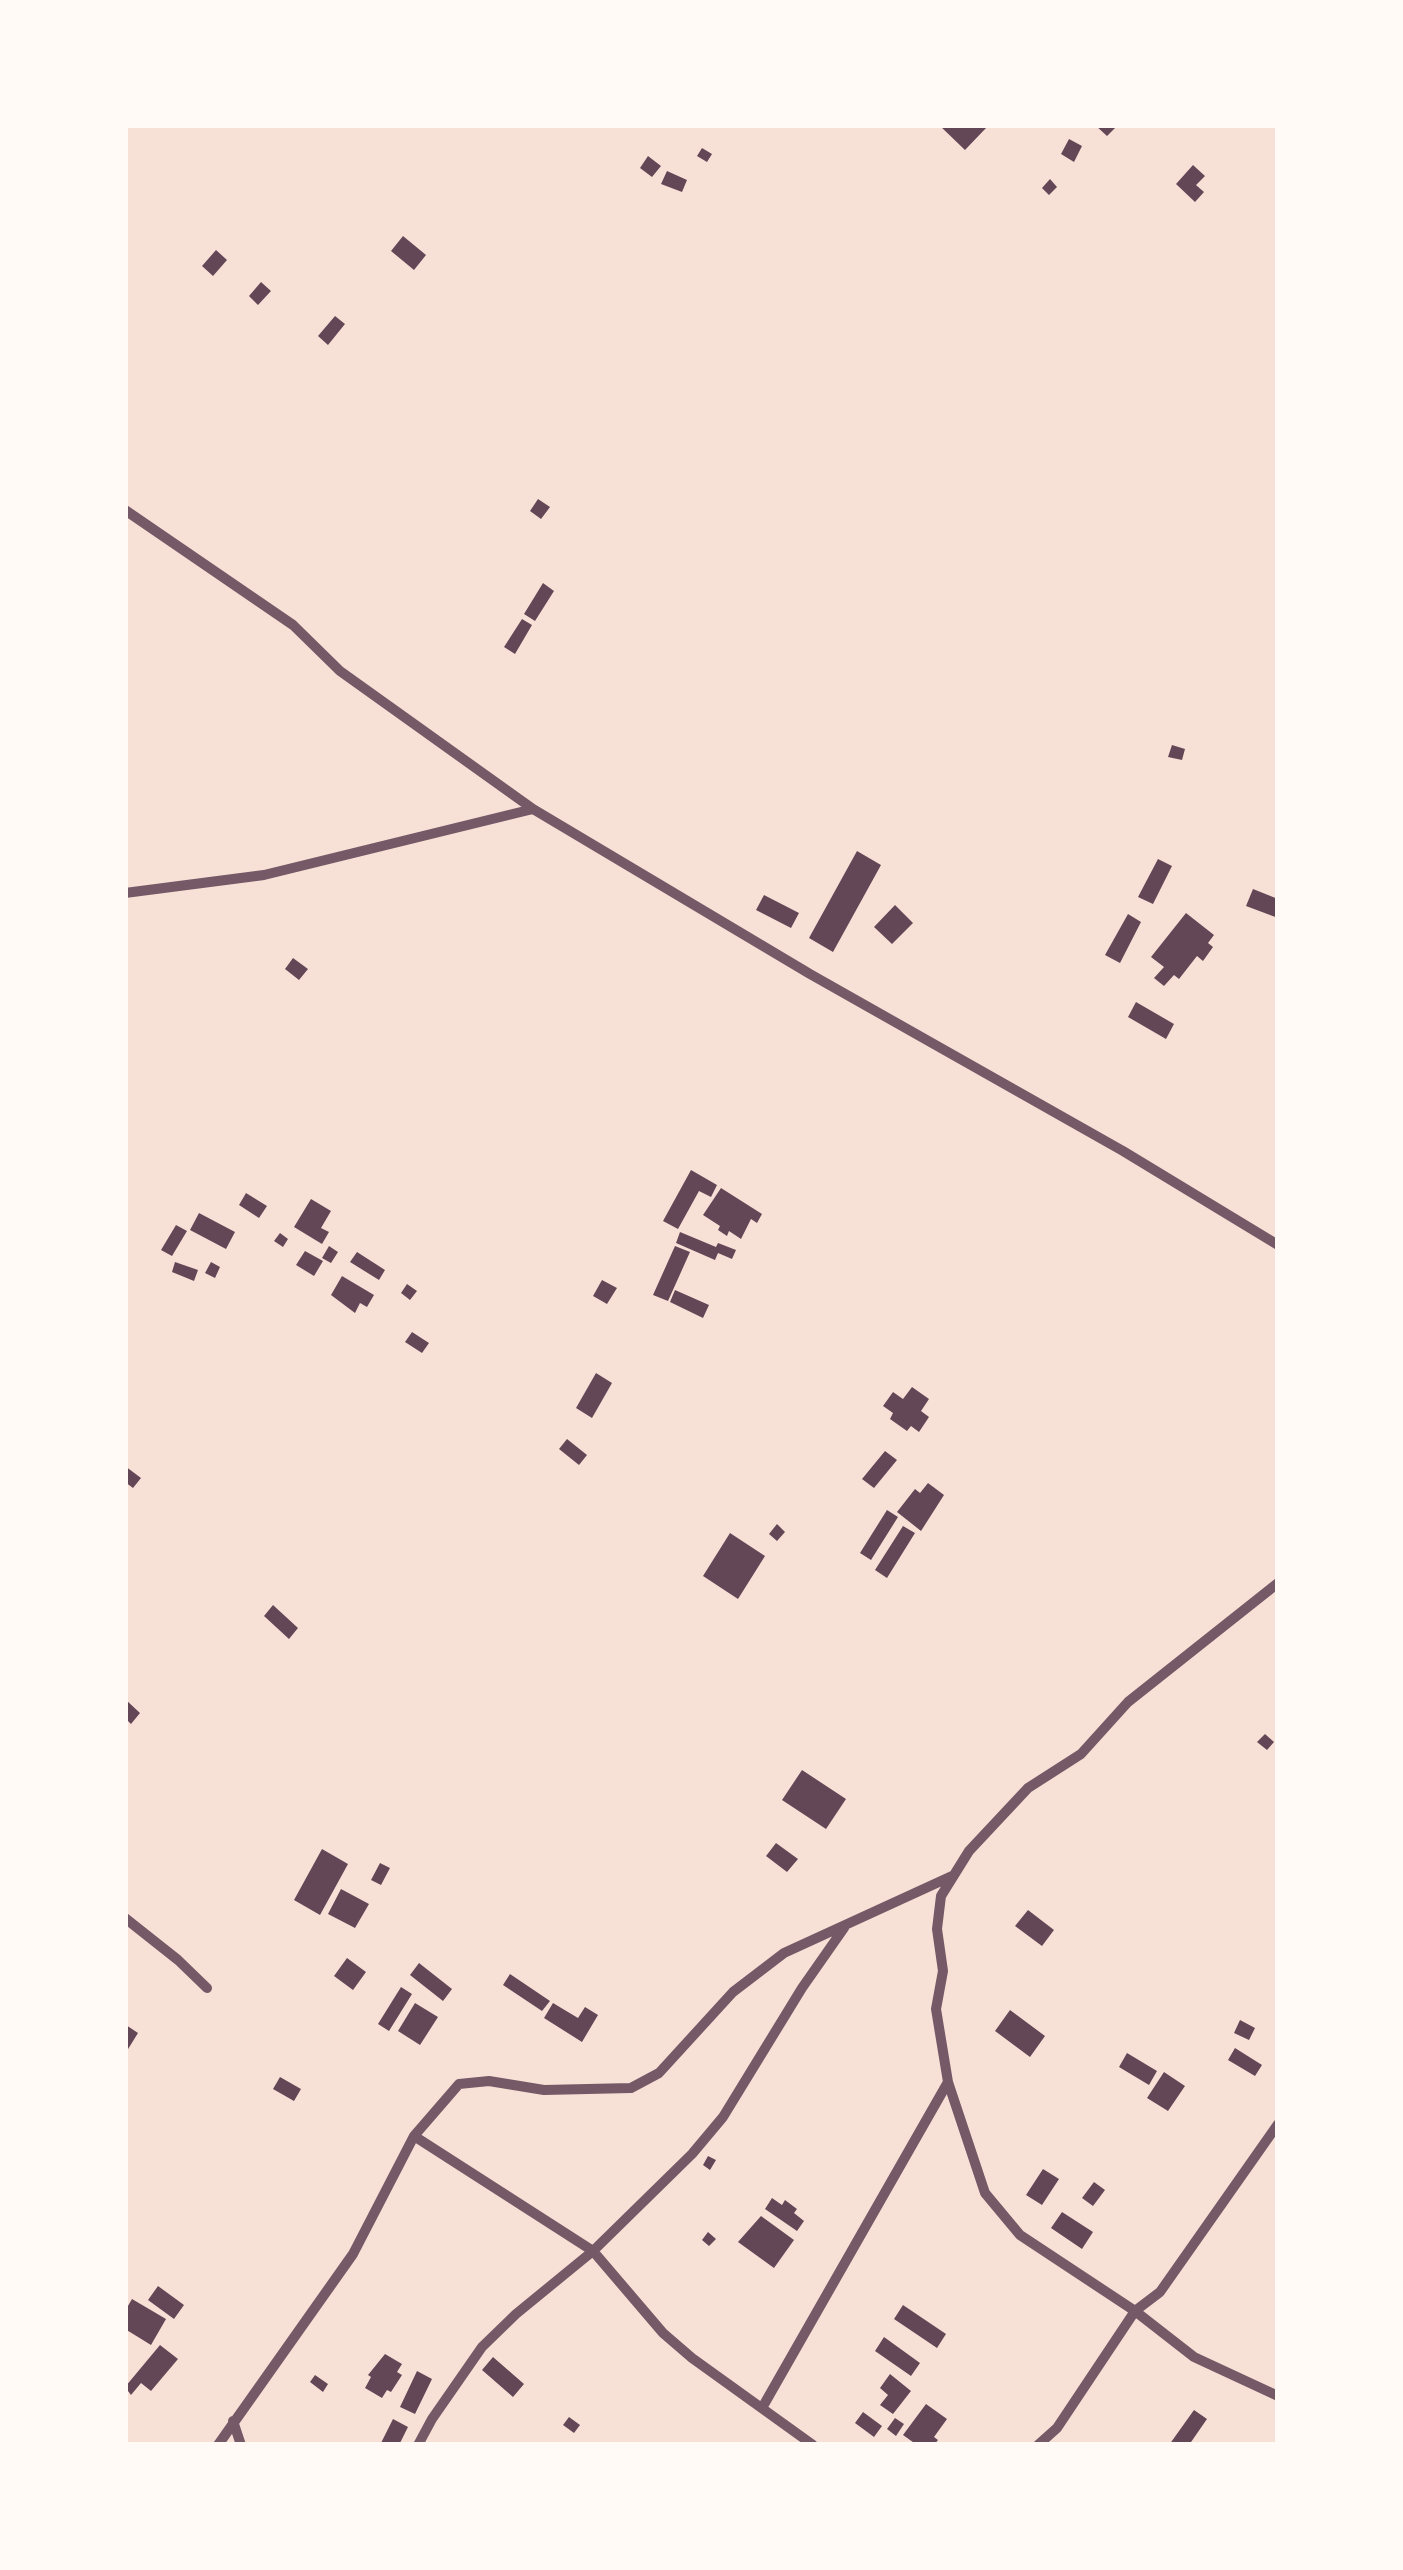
<!DOCTYPE html>
<html>
<head>
<meta charset="utf-8">
<style>
  body { margin:0 }
  #map { position:relative; width:1403px; height:2570px; overflow:hidden; background:#f7e1d7; font-family:"IBM Plex Serif",serif }
  canvas { display:block }
  .frame { position:absolute; inset:0; border:128px solid #fffaf5; pointer-events:none }
</style>
</head>
<body>
<div id="map">
<canvas width="1403" height="2570"></canvas>
<div class="frame"></div>
</div>
<script>
const c = document.querySelector('canvas').getContext('2d');
c.lineJoin = 'round';
function paint(path, color) {
  c.fillStyle = color;
  c.fill(path, 'evenodd');
}
function trace(path, color, width, dash) {
  c.strokeStyle = color;
  c.lineWidth = width;
  c.lineCap = dash ? 'butt' : 'round';
  c.setLineDash(dash || []);
  c.stroke(path);
}
const building = new Path2D(`
  M939,125H985L987,127L965,150Z
  M1095,125H1118L1107,136Z
  M1069,139L1082,146L1074,162L1061,154Z
  M702,148L712,154L707,162L697,156Z
  M648,156L661,166L652,177L640,168Z
  M1193,165L1205,176L1196,185L1204,192L1195,202L1176,184Z
  M667,171L687,180L682,192L661,184Z
  M1050,179L1057,187L1049,195L1042,188Z
  M403,236L426,255L414,270L391,251Z
  M216,250L227,260L213,276L202,266Z
  M261,282L271,291L258,305L249,296Z
  M335,316L345,324L328,345L318,336Z
  M538,499L550,507L541,519L530,511Z
  M543,583L554,591L535,621L524,614Z
  M522,619L532,625L515,654L504,647Z
  M1172,745L1185,749L1182,760L1168,757Z
  M857,851L881,865L833,952L809,938Z
  M1158,859L1172,866L1153,904L1138,897Z
  M1253,889L1278,899V918L1246,906Z
  M764,895L799,913L791,928L756,910Z
  M895,905L913,923L892,944L874,927Z
  M1186,913L1214,935L1208,943L1213,947L1203,961L1197,956L1179,979L1174,975L1164,986L1154,978L1164,967L1151,957Z
  M1128,914L1141,922L1120,963L1105,955Z
  M293,958L308,969L299,980L285,969Z
  M1136,1002L1174,1024L1166,1039L1128,1017Z
  M691,1170L717,1185L711,1197L699,1191L678,1229L663,1221Z
  M721,1188L762,1214L757,1223L751,1219L741,1239L729,1231L727,1236L718,1230L720,1226L703,1215Z
  M246,1193L267,1206L259,1218L239,1205Z
  M311,1199L331,1211L321,1228L329,1232L322,1244L294,1227Z
  M199,1213L235,1232L226,1249L190,1230Z
  M176,1225L187,1231L172,1256L161,1250Z
  M680,1232L716,1247L718,1243L736,1250L732,1259L718,1253L715,1260L676,1243Z
  M280,1233L288,1239L283,1247L274,1241Z
  M329,1246L338,1252L331,1263L322,1258Z
  M675,1246L690,1252L668,1301L653,1295Z
  M305,1251L323,1261L314,1276L296,1265Z
  M357,1252L385,1270L379,1280L350,1262Z
  M175,1262L198,1270L194,1281L172,1272Z
  M211,1262L220,1267L215,1278L205,1273Z
  M342,1276L374,1295L367,1307L360,1303L355,1313L331,1295Z
  M602,1280L617,1288L607,1304L593,1296Z
  M407,1284L417,1291L410,1300L401,1293Z
  M675,1290L709,1305L703,1318L670,1302Z
  M412,1332L429,1343L422,1353L405,1342Z
  M596,1373L612,1383L592,1418L576,1408Z
  M912,1387L929,1399L921,1411L929,1417L919,1432L911,1426L907,1431L890,1419L893,1413L883,1406L893,1392L903,1399Z
  M567,1439L587,1455L579,1465L559,1449Z
  M885,1451L897,1460L874,1488L862,1479Z
  M125,1466L141,1478L133,1488L125,1482Z
  M928,1483L944,1495L921,1531L897,1512L915,1489L920,1493Z
  M887,1510L898,1517L871,1560L860,1553Z
  M777,1524L785,1532L777,1541L769,1534Z
  M903,1526L915,1533L887,1578L875,1570Z
  M730,1533L765,1556L738,1599L703,1576Z
  M273,1605L298,1628L289,1639L264,1616Z
  M125,1699L140,1713L131,1724L125,1718Z
  M1265,1734L1274,1742L1267,1750L1257,1742Z
  M802,1770L846,1799L826,1829L782,1800Z
  M776,1843L798,1859L787,1872L766,1856Z
  M322,1849L348,1864L320,1915L294,1900Z
  M380,1863L390,1868L381,1885L371,1880Z
  M341,1889L369,1904L355,1928L328,1914Z
  M1028,1910L1054,1930L1042,1946L1015,1926Z
  M347,1958L366,1972L353,1990L334,1976Z
  M419,1963L452,1989L443,2001L410,1975Z
  M510,1974L550,2001L542,2011L503,1985Z
  M401,1987L412,1994L389,2031L378,2024Z
  M415,2003L438,2017L420,2045L398,2031Z
  M553,2003L578,2018L585,2007L598,2015L582,2042L544,2018Z
  M1010,2010L1045,2036L1030,2057L995,2031Z
  M1240,2020L1255,2028L1249,2040L1234,2033Z
  M126,2025L138,2033L125,2054V2027Z
  M1235,2048L1262,2065L1255,2076L1228,2060Z
  M1127,2053L1157,2071L1149,2085L1119,2067Z
  M1164,2072L1185,2086L1168,2111L1147,2098Z
  M280,2077L301,2089L294,2101L273,2089Z
  M708,2156L716,2160L710,2170L703,2165Z
  M1043,2169L1059,2179L1042,2205L1026,2195Z
  M1094,2182L1105,2190L1093,2206L1082,2198Z
  M772,2198L782,2205L785,2200L797,2209L794,2213L804,2221L797,2231L765,2209Z
  M1062,2212L1093,2232L1082,2249L1051,2228Z
  M761,2216L794,2240L774,2268L738,2242Z
  M708,2232L716,2239L709,2246L702,2240Z
  M158,2286L184,2305L174,2319L148,2300Z
  M132,2299L166,2319L151,2345L125,2329V2311Z
  M903,2305L946,2334L937,2348L894,2319Z
  M884,2337L920,2363L911,2376L875,2351Z
  M160,2345L178,2359L151,2391L141,2383L131,2395L125,2387Z
  M385,2354L402,2364L397,2372L402,2375L391,2392L387,2390L382,2398L365,2388L371,2377L368,2375Z
  M493,2357L524,2384L513,2397L482,2370Z
  M417,2371L432,2379L415,2414L400,2407Z
  M890,2374L911,2391L893,2414L880,2405L888,2395L880,2388Z
  M315,2375L328,2384L323,2392L310,2382Z
  M926,2404L947,2419L934,2437L938,2440L934,2445H917L903,2435Z
  M1194,2410L1207,2419L1189,2445H1169Z
  M863,2412L882,2426L874,2437L855,2423Z
  M569,2417L580,2425L574,2433L563,2425Z
  M895,2418L904,2424L896,2436L887,2429Z
  M393,2419L408,2427L399,2445H380Z`);
const minor = new Path2D(`
  M125,510L293,625L340,671L533,809L810,974L1123,1151L1278,1245
  M125,893L264,875L533,809
  M1278,1583L1128,1702L1081,1754L1028,1788L969,1851L941,1896L937,1929L943,1971L936,2009L948,2082L985,2193L1020,2235L1135,2311L1194,2357L1278,2396
  M125,1918L178,1960L207,1988
  M414,2136L593,2251L663,2333L692,2358L813,2445
  M762,2408L948,2082
  M233,2421L241,2445
  M218,2445L353,2254L414,2136L459,2084L489,2081L544,2090L631,2088L659,2073L733,1992L784,1953L952,1876
  M418,2445L432,2419L482,2347L516,2314L593,2251L692,2154L723,2117L802,1988L844,1928
  M1038,2445L1057,2428L1135,2311L1160,2292L1278,2124`);
paint(building, '#644757');
trace(minor, '#755966', 10);
</script>
</body>
</html>
